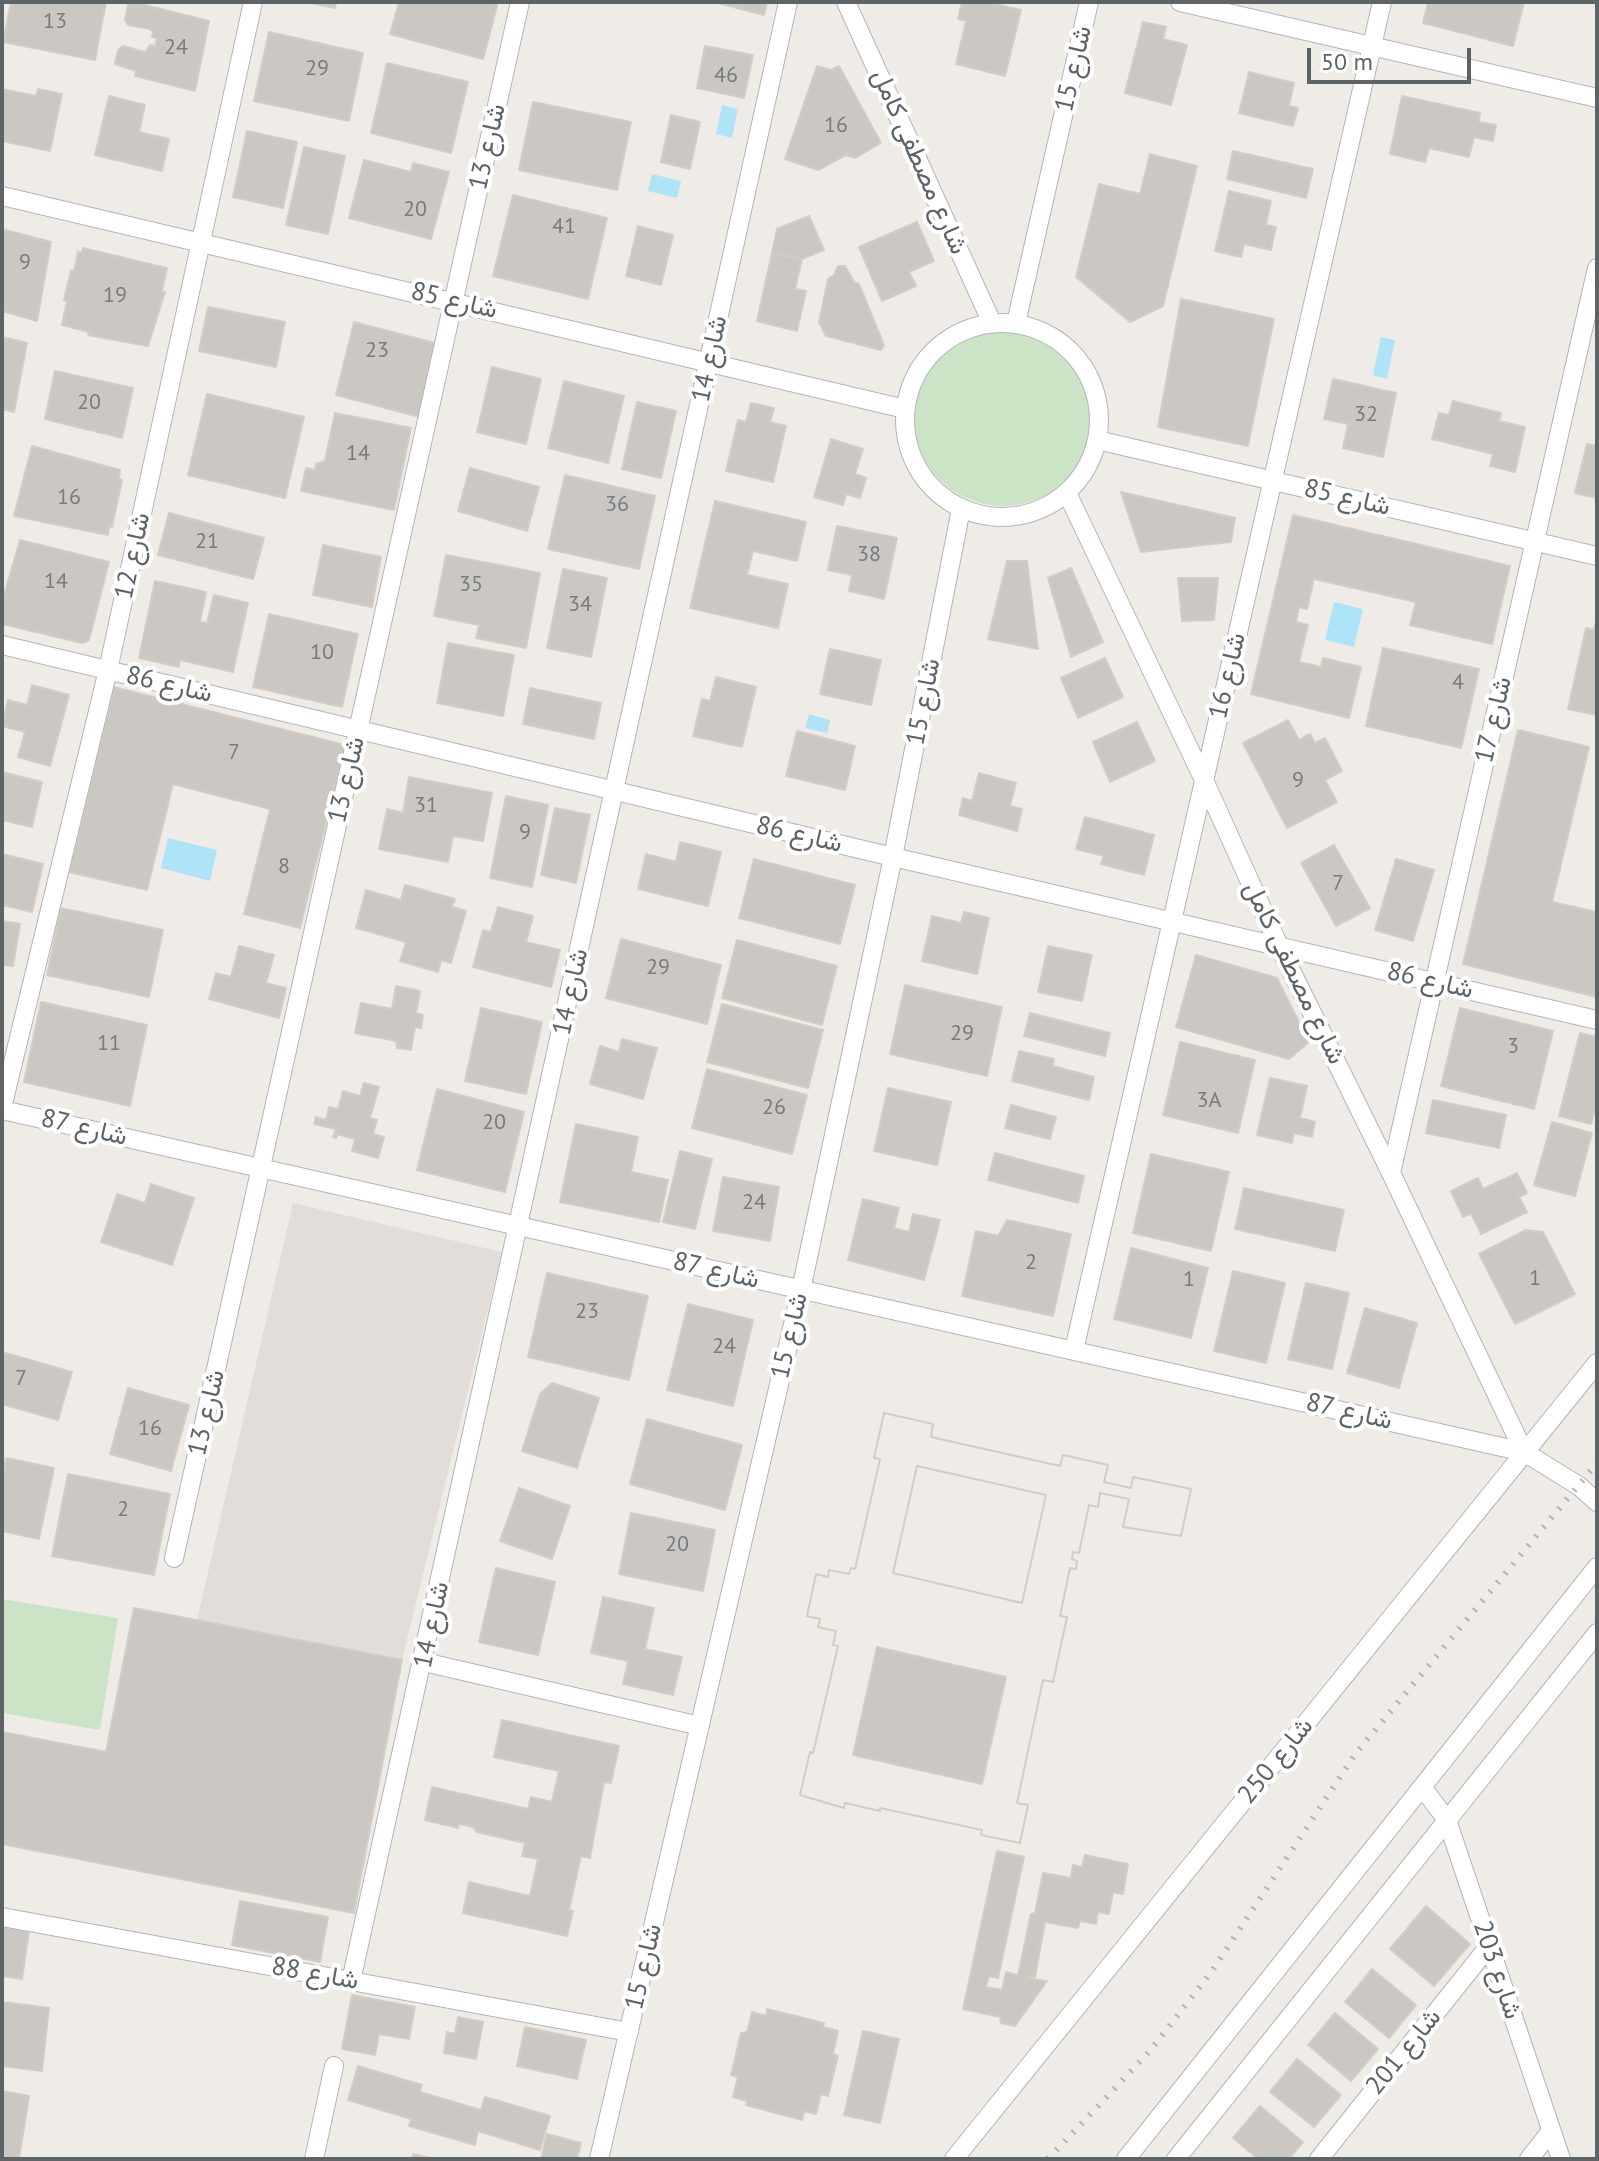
<!DOCTYPE html>
<html>
<head>
<meta charset="utf-8">
<style>
  body { margin:0 }
  #map { position:relative; width:1599px; height:2161px; overflow:hidden; background:#efece7; font-family:"PT Sans",sans-serif }
  canvas { display:block }
  .frame { position:absolute; inset:0; border:4px solid #5e6366; pointer-events:none }
  .scale { position:absolute; left:1307px; top:48px; width:164px; height:36px; box-sizing:border-box; border:4px solid #5e6366; border-top:0; padding-left:10px; font-size:24px; line-height:28px; white-space:nowrap; color:#5e6366; -webkit-text-stroke:6px #fff; paint-order:stroke }
</style>
</head>
<body>
<div id="map">
<canvas width="1599" height="2161"></canvas>
<div class="frame"></div>
<div class="scale">50 m</div>
</div>
<script>
const c = document.querySelector('canvas').getContext('2d');
c.lineJoin = 'round';
function paint(path, color) {
  c.fillStyle = color;
  c.fill(path, 'evenodd');
}
function trace(path, color, width, dash) {
  c.strokeStyle = color;
  c.lineWidth = width;
  c.lineCap = dash ? 'butt' : 'round';
  c.setLineDash(dash || []);
  c.stroke(path);
}
function drawText(font, color, halo, rows, align = 'center') {
  c.font = font + ' "PT Sans",Vazirmatn,sans-serif';
  c.lineWidth = 8;
  c.setLineDash([]);
  c.textBaseline = 'middle';
  c.strokeStyle = halo;
  c.fillStyle = color;
  for (const [text, x, y, turn = 0] of rows) {
    c.save();
    c.translate(x, y);
    c.rotate((+turn || 0) * Math.PI / 180);
    c.textAlign = isNaN(turn) ? turn : align;
    if (halo) c.strokeText(text, 0, 0);
    c.fillText(text, 0, 0);
    c.restore();
  }
}
const education = new Path2D(`
  M293,1203L502,1252L402,1660L197,1620Z`);
const green = new Path2D(`
  M914 417a89 89 0 1 1 178 0a89 89 0 1 1-178 0Z
  M2,1599L118,1618L100,1730L2,1713Z`);
const water = new Path2D(`
  M722,105L738,109L732,138L716,134Z
  M652,174L681,181L677,198L648,191Z
  M1381,337L1395,340L1387,379L1373,375Z
  M1334,602L1363,609L1354,647L1325,640Z
  M809,714L830,720L827,733L805,728Z
  M168,838L217,850L210,881L161,868Z`);
const building = new Path2D(`
  M11,2H106L95,60L3,42Z
  M133,2L209,21L195,91L135,76L136,71L115,64L118,50L123,46L145,52L150,45L155,46L157,38L152,37L153,32L150,29L128,25L125,20L128,5Z
  M306,2H336L335,8Z
  M399,2H498L483,59L390,34Z
  M714,2H767L764,15Z
  M962,2H986L1021,10L1005,76L956,64L966,21L958,19Z
  M1428,2H1524L1513,46L1423,23Z
  M1143,22L1166,27L1163,39L1187,45L1171,105L1125,93Z
  M269,32L363,53L349,121L254,101Z
  M705,46L753,55L744,98L697,88Z
  M387,63L468,82L451,153L371,133Z
  M817,66L831,70L839,66L881,143L855,158L846,155L818,170L785,159Z
  M1249,72L1294,83L1289,106L1298,108L1293,126L1239,113Z
  M2,89L36,96L38,89L62,94L50,151L2,141Z
  M109,96L145,105L139,132L169,139L162,171L95,155Z
  M1402,96L1480,113L1479,122L1496,125L1493,141L1474,137L1469,157L1429,148L1425,162L1390,154Z
  M533,102L631,122L617,190L519,170Z
  M671,115L700,122L690,169L661,162Z
  M247,131L297,142L283,208L233,197Z
  M304,147L345,156L328,234L286,225Z
  M1233,151L1313,169L1306,198L1227,179Z
  M1150,154L1197,166L1163,306L1130,322L1076,277L1099,184L1140,194Z
  M364,160L411,172L413,163L449,172L431,239L349,218Z
  M1229,191L1271,201L1266,225L1276,227L1271,250L1244,244L1241,257L1215,251Z
  M513,195L607,218L588,299L493,276Z
  M809,216L824,250L802,259L772,253L777,229Z
  M917,222L934,261L909,272L916,286L882,301L859,247Z
  M638,226L673,235L661,285L626,276Z
  M2,229L51,242L37,321L2,311Z
  M83,248L167,268L162,291L165,292L148,346L88,335L89,332L62,325L67,301L64,300L71,270L74,271L78,252L82,253Z
  M772,253L802,259L795,289L806,291L797,331L757,321Z
  M838,266H845L854,282L859,284L884,345L881,350L826,336L819,322L828,279L834,275Z
  M1181,299L1274,319L1248,446L1158,427Z
  M208,307L285,322L276,367L199,351Z
  M354,322L438,344L420,417L336,395Z
  M2,337L27,343L14,412L2,409Z
  M492,367L541,379L526,444L477,432Z
  M55,371L133,388L122,438L45,419Z
  M1333,379L1396,393L1383,457L1343,448L1348,424L1324,419Z
  M564,381L624,396L608,463L548,448Z
  M207,394L304,417L285,498L188,475Z
  M1453,401L1501,413L1499,421L1525,427L1515,472L1490,466L1493,454L1432,439L1439,413L1449,415Z
  M637,402L676,411L661,478L622,469Z
  M751,403L774,408L770,422L786,426L773,482L726,471L738,420L746,422Z
  M335,413L411,428L394,510L301,491L306,468L315,470L316,464L325,461Z
  M831,439L863,449L855,474L866,478L860,498L846,494L843,505L814,497Z
  M1587,444L1597,446V498L1575,493Z
  M32,446L120,470L119,478L122,480L112,527L109,526L108,535L14,516Z
  M470,468L539,487L527,531L458,511Z
  M565,475L655,496L639,569L548,549Z
  M1121,492L1235,518L1231,542L1141,552Z
  M715,501L806,522L797,561L753,551L747,575L788,584L778,628L690,608Z
  M169,513L264,538L253,579L158,555Z
  M1293,515L1510,566L1492,644L1410,625L1416,602L1314,579L1307,609L1299,607L1296,622L1308,625L1299,662L1321,667L1323,658L1361,667L1349,718L1251,694Z
  M837,526L897,538L884,599L849,591L852,575L828,570Z
  M20,540L109,562L89,640L86,642L82,643L2,624V602Z
  M323,545L381,557L372,607L313,595Z
  M446,555L540,573L526,648L476,638L479,625L434,616Z
  M1007,561H1027L1038,649L988,639Z
  M1071,568L1103,642L1071,657L1048,578Z
  M563,569L607,578L591,657L547,648Z
  M1178,578H1218L1214,620L1182,621Z
  M155,581L206,592L200,622L207,623L214,595L248,603L233,672L180,660L179,667L139,658Z
  M269,614L358,634L342,707L253,687Z
  M1597,619V715L1568,709L1586,628L1594,630Z
  M448,643L514,655L503,716L437,703Z
  M1383,648L1479,669L1461,748L1366,726Z
  M830,649L881,660L871,705L820,694Z
  M1105,658L1123,697L1078,718L1061,678Z
  M716,677L756,687L742,747L693,736L702,699L710,701Z
  M32,685L69,695L50,766L18,757L25,732L2,726L8,700L27,705Z
  M114,687L345,745L300,928L244,914L270,809L173,784L147,890L69,872Z
  M530,688L601,703L594,739L523,724Z
  M1288,720L1299,740L1310,734L1315,743L1325,738L1342,771L1325,780L1337,802L1287,828L1243,743Z
  M1137,722L1155,761L1110,782L1093,742Z
  M1518,730L1589,747L1552,902L1597,912V997L1463,964Z
  M797,731L855,746L845,790L786,776Z
  M2,772L42,782L32,827L2,820Z
  M979,773L1016,783L1010,806L1022,809L1017,831L959,815L963,798L972,801Z
  M409,777L492,793L483,841L453,836L448,862L379,849L387,809L403,813Z
  M506,796L548,805L532,887L490,878Z
  M555,808L590,815L576,883L541,875Z
  M1085,817L1154,835L1144,875L1101,864L1104,856L1076,849Z
  M680,842L721,852L708,906L638,889L646,854L676,862Z
  M1334,845L1370,908L1336,926L1301,863Z
  M2,854L43,864L32,912L2,905Z
  M754,859L855,885L840,944L739,918Z
  M1396,859L1434,870L1413,941L1375,930Z
  M405,885L455,899L452,907L466,911L451,963L441,960L438,972L400,961L406,942L356,928L366,890L401,900Z
  M498,907L533,916L526,942L560,950L551,987L473,967L483,930L491,932Z
  M61,908L163,930L149,997L47,975Z
  M964,912L989,918L977,974L922,961L932,916L961,923Z
  M2,921L20,924L13,966L2,965Z
  M621,939L721,965L707,1024L606,998Z
  M737,940L837,966L822,1025L722,998Z
  M239,946L274,955L266,983L286,988L279,1018L209,999L216,973L231,977Z
  M1048,946L1092,955L1082,1001L1038,992Z
  M1196,955L1277,978L1309,1042L1289,1059L1176,1027Z
  M905,985L1002,1007L987,1076L890,1054Z
  M396,986L420,991L416,1013L423,1015L421,1028L415,1027L411,1050L397,1048L396,1041L355,1033L361,1003L392,1009Z
  M41,1002L147,1025L130,1106L24,1082Z
  M722,1004L823,1030L808,1088L707,1062Z
  M481,1008L542,1022L526,1094L465,1081Z
  M1460,1008L1553,1031L1534,1109L1441,1086Z
  M1030,1013L1110,1033L1105,1056L1024,1036Z
  M1580,1033L1597,1037V1109H1595L1591,1124L1559,1116Z
  M622,1039L657,1048L643,1099L590,1084L600,1046L619,1052Z
  M1180,1042L1255,1060L1238,1133L1163,1115Z
  M1019,1051L1054,1059L1053,1066L1094,1077L1089,1100L1012,1081Z
  M707,1069L807,1095L792,1154L692,1128Z
  M1270,1078L1307,1086L1300,1118L1315,1122L1312,1137L1294,1133L1292,1143L1257,1135Z
  M364,1083L379,1087L370,1118L377,1120L373,1134L384,1137L378,1158L352,1151L355,1139L337,1134L336,1138L333,1137L336,1129L314,1124L316,1117L326,1120L329,1107L338,1109L343,1091L360,1096Z
  M888,1088L951,1102L937,1165L874,1151Z
  M437,1089L524,1112L505,1192L417,1170Z
  M1433,1100L1506,1115L1499,1148L1426,1133Z
  M1011,1105L1056,1117L1050,1139L1005,1128Z
  M1552,1122L1592,1133L1575,1196L1534,1185Z
  M576,1124L638,1137L631,1172L668,1180L659,1222L560,1202Z
  M680,1151L712,1159L695,1229L663,1222Z
  M995,1153L1084,1176L1078,1203L988,1180Z
  M1151,1154L1229,1172L1211,1251L1133,1233Z
  M1517,1173L1527,1193L1519,1197L1527,1212L1481,1234L1471,1213L1463,1217L1451,1191L1478,1178L1483,1189Z
  M723,1177L779,1187L770,1241L713,1231Z
  M151,1184L194,1198L172,1265L101,1242L117,1194L145,1203Z
  M1244,1188L1344,1210L1335,1251L1235,1229Z
  M863,1199L899,1208L894,1228L909,1232L913,1214L940,1220L924,1280L848,1260Z
  M1007,1220L1071,1234L1053,1316L962,1296L976,1231L998,1236Z
  M1526,1230L1543,1232L1575,1294L1515,1324L1479,1254Z
  M1131,1248L1208,1268L1191,1338L1114,1319Z
  M1233,1271L1285,1283L1266,1363L1214,1351Z
  M547,1273L648,1296L629,1380L528,1357Z
  M1306,1283L1349,1293L1332,1369L1288,1359Z
  M688,1304L753,1320L733,1406L667,1390Z
  M1365,1308L1417,1323L1399,1388L1347,1373Z
  M2,1352L72,1372L58,1420L2,1404Z
  M552,1383L599,1398L577,1468L522,1451L540,1394Z
  M128,1388L189,1405L171,1471L110,1454Z
  M884,1413L933,1424L931,1437L1060,1466L1063,1455L1108,1465L1104,1482L1131,1488L1133,1477L1191,1489L1181,1536L1123,1527L1129,1499L1100,1493L1098,1507L1089,1505L1079,1553L1073,1552L1072,1559L1077,1561L1076,1569L1070,1568L1060,1616L1067,1617L1053,1682L1043,1680L1017,1803L1028,1805L1020,1843L981,1835L982,1830L880,1808V1811L845,1803L844,1808L800,1795L810,1752L813,1753L838,1646L833,1645L836,1631L818,1627L820,1619L807,1616L816,1574L828,1577L829,1570L849,1574L851,1568L855,1569L880,1459L874,1458ZM917,1466L1046,1495L1022,1603L893,1573Z
  M884,1413L933,1424L931,1437L1060,1466L1063,1455L1108,1465L1104,1482L1131,1488L1133,1477L1191,1489L1181,1536L1123,1527L1129,1499L1100,1493L1098,1507L1089,1505L1079,1553L1073,1552L1072,1559L1077,1561L1076,1569L1070,1568L1060,1616L1067,1617L1053,1682L1043,1680L1017,1803L1028,1805L1020,1843L981,1835L982,1830L880,1808V1811L845,1803L844,1808L800,1795L810,1752L813,1753L838,1646L833,1645L836,1631L818,1627L820,1619L807,1616L816,1574L828,1577L829,1570L849,1574L851,1568L855,1569L880,1459L874,1458ZM917,1466L1046,1495L1022,1603L893,1573ZM877,1647L1006,1677L982,1784L853,1755Z
  M647,1419L742,1445L725,1510L630,1484Z
  M6,1458L54,1468L39,1539L2,1531V1478Z
  M68,1474L170,1494L154,1575L52,1556Z
  M519,1488L570,1506L552,1559L500,1541Z
  M631,1513L715,1530L703,1591L619,1574Z
  M496,1568L555,1582L538,1655L479,1642Z
  M603,1597L654,1608L645,1649L682,1657L673,1695L623,1684L628,1661L591,1653Z
  M134,1608L402,1660L354,1913L2,1844V1732L106,1752Z
  M502,1720L619,1746L611,1783L604,1782L590,1858L581,1856L569,1910L573,1911L567,1936L463,1913L469,1882L530,1896L538,1859L522,1856L525,1843L477,1832L473,1827L459,1824L458,1828L425,1820L432,1787L528,1809L531,1797L552,1802L559,1771L494,1757Z
  M997,1851L1024,1857L998,1978L989,1976L986,1987L1002,1990L1006,1972L1018,1975L1031,1914L1035,1913L1043,1873L1071,1878L1073,1865L1082,1867L1085,1855L1128,1864L1123,1894L1113,1892L1109,1914L1098,1912L1096,1924L1080,1921L1078,1928L1045,1922L1035,1977L1026,1976V1978L1047,1981L1015,2026L1001,2023L1000,2017L963,2009Z
  M240,1901L328,1917L320,1962L232,1945Z
  M1426,1906L1470,1944L1434,1986L1390,1949Z
  M2,1927L29,1931L22,1979L2,1976Z
  M1372,1969L1416,2005L1389,2038L1345,2002Z
  M352,1995L415,2007L409,2039L379,2034L375,2055L342,2049Z
  M2,2002L49,2008L42,2071L2,2066Z
  M767,2009L824,2023L823,2027L838,2031L833,2054L838,2056L828,2096L821,2094L816,2114L804,2111L802,2120L746,2105L747,2101L733,2097L738,2077L731,2075L741,2033L747,2032L752,2012L766,2016Z
  M1335,2013L1378,2049L1351,2081L1308,2045Z
  M458,2017L483,2022L476,2059L444,2053L447,2032L455,2034Z
  M525,2027L586,2040L577,2079L517,2066Z
  M863,2031L899,2039L880,2123L844,2115Z
  M1297,2059L1341,2095L1314,2127L1270,2092Z
  M358,2066L422,2085L420,2092L481,2110L485,2097L550,2116L540,2150L478,2131L475,2145L409,2126L411,2119L348,2100Z
  M2,2091L29,2096L19,2159H2Z
  M1260,2106L1303,2142L1289,2159H1258L1233,2138Z
  M547,2134L581,2143L577,2159H541Z
  M413,2154L434,2159H412Z`);
const street = new Path2D(`
  M846,2L992,323
  M1180,2L1597,98
  M2,196L905,409
  M905 420a97 97 0 1 1 194 0a97 97 0 1 1-194 0Z
  M1016,323L1089,2
  M1097,440L1597,556
  M1067,493L1204,780L1279,946L1391,1173L1524,1452
  M2,645L893,857L1597,1020
  M2,1108L108,670L253,2
  M2,1110L1524,1452L1579,1486L1597,1502
  M1391,1173L1597,268
  M1074,1350L1382,2
  M174,1558L520,2
  M424,1662L700,1726
  M1422,1787L1447,1820L1561,2159
  M2,1917L629,2032
  M351,1981L788,2
  M314,2159L334,2066
  M599,2159L801,1290L893,857L961,509
  M954,2159L1597,1363
  M1126,2159L1597,1567
  M1176,2159L1597,1633
  M1319,2159L1489,1946
  M1529,2159L1551,2131`);
const rail = new Path2D(`
  M1048,2159L1149,2052L1212,1971L1356,1753L1597,1463`);
const numberNames = [
  ["13",55,22],
  ["24",176,48],
  ["29",317,69],
  ["46",726,76],
  ["16",836,126],
  ["20",415,210],
  ["41",564,227],
  ["9",25,263],
  ["19",115,296],
  ["23",377,351],
  ["20",89,403],
  ["32",1366,415],
  ["14",358,454],
  ["16",69,498],
  ["36",617,505],
  ["21",207,542],
  ["38",869,555],
  ["14",56,582],
  ["35",471,585],
  ["34",580,605],
  ["10",322,653],
  ["4",1458,683],
  ["7",234,753],
  ["9",1298,781],
  ["31",426,806],
  ["9",525,833],
  ["8",284,867],
  ["7",1338,884],
  ["29",658,968],
  ["29",962,1034],
  ["11",109,1044],
  ["3",1513,1047],
  ["3A",1209,1101],
  ["26",774,1108],
  ["20",494,1123],
  ["24",754,1203],
  ["2",1031,1263],
  ["1",1535,1279],
  ["1",1189,1280],
  ["23",587,1312],
  ["24",724,1347],
  ["7",21,1379],
  ["16",150,1429],
  ["2",123,1510],
  ["20",677,1545]
];
const streetNames = [
  ["شارع 15",1074,69,-77],
  ["شارع 13",488,147,-77],
  ["شارع مصطفى كامل",919,162,66],
  ["شارع 85",454,301,13],
  ["شارع 14",710,359,-78],
  ["شارع 85",1347,498,13],
  ["شارع 12",133,556,-78],
  ["شارع 16",1228,676,-77],
  ["شارع 86",169,685,13],
  ["شارع 15",924,702,-79],
  ["شارع 17",1494,720,-77],
  ["شارع 13",347,780,-77],
  ["شارع 86",799,835,13],
  ["شارع مصطفى كامل",1294,973,64],
  ["شارع 86",1430,981,13],
  ["شارع 14",571,992,-78],
  ["شارع 87",84,1128,13],
  ["شارع 87",716,1271,13],
  ["شارع 15",790,1336,-77],
  ["شارع 87",1349,1412,13],
  ["شارع 13",207,1413,-77],
  ["شارع 14",432,1625,-78],
  ["شارع 250",1276,1761,-51],
  ["شارع 15",644,1967,-77],
  ["شارع 203",1497,1970,71],
  ["شارع 88",315,1974,10],
  ["شارع 201",1404,2052,-51]
];
paint(education, '#e2ddd8');
paint(green, '#cbe4c6');
paint(water, '#afe4f8');
paint(building, '#cbc7c3');
trace(building, '#d3cdc6', 2);
trace(street, '#b2b5b8', 20);
trace(street, '#fff', 18);
trace(rail, '#b3b4b4', 6, [2, 10]);
drawText('22px', '#797c7d', null, numberNames);
drawText('26px', '#5e6366', '#fff', streetNames);
</script>
</body>
</html>
